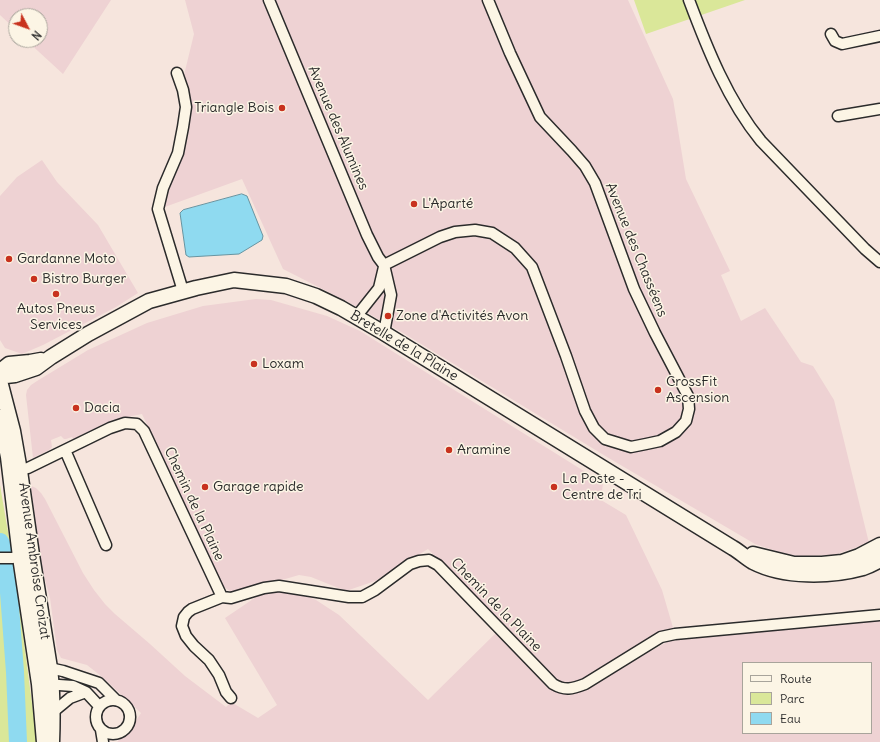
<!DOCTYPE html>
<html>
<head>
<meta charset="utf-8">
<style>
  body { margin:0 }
  #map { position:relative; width:880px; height:742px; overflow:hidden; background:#f6e5dd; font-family:Delius,sans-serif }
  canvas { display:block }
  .legend { position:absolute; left:742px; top:662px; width:130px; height:72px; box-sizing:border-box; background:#fcf5e5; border:1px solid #a8a49b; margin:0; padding:5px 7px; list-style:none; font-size:12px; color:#2b2b2b }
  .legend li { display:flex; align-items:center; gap:8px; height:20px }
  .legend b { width:20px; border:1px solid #a8a49b }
  .north { position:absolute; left:8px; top:8px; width:40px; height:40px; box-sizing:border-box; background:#fcf5e5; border:1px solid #a8a49b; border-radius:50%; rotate:131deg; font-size:11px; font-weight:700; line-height:16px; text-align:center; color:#2b2b2b }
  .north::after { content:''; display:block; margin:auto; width:14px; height:18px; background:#c8321e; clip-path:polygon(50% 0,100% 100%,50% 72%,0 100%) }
</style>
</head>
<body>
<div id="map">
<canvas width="880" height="742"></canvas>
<ul class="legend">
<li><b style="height:5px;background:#fcf5e5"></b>Route</li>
<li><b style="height:11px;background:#dae799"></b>Parc</li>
<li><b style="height:11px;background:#8fdaf0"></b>Eau</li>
</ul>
<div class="north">N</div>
</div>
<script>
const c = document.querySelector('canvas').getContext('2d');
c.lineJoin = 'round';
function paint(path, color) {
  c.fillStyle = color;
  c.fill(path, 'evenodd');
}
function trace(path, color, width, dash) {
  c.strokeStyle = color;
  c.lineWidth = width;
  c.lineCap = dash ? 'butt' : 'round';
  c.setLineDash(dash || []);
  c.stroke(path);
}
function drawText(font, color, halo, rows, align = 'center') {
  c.font = font + ' Delius,sans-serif';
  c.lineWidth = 3;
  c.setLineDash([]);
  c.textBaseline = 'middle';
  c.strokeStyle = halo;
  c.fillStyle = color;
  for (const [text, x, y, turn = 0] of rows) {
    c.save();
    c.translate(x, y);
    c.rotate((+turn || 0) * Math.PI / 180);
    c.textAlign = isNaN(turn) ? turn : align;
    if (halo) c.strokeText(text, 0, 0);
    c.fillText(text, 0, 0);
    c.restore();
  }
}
const built = new Path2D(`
  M0,0H111L63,74L26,40H40V16H16V30L0,15Z
  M185,0H628L673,99L686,179L730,271L721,275L741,321L765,308L801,362L813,366L834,400L869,543L834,555L797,556L779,552L755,544L607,457L403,333L348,302L283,269L242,179L162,208L188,110L184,75L194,34Z
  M42,160L57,182L98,225L138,293L116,307L43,345L22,354L5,348L0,340V196L17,177Z
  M256,299L271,300L327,316L360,331L603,483L601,500L626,515L662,590L674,631L583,681L569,684L553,678L428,549L375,581L346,591L311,577L299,575L237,593L230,591L224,587L142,414L112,420L73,439L72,437L66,439H64L61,436L51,440L52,447L49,450L33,458L26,395L27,390L31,385L37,381L88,350L147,323L203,306Z
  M29,485L36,488L41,493L45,499L83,573L94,590L105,604L115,614L150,644L185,676L226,707L231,702L258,718L277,705L225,618L265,591L292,590L316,600L339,615L428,700L500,629L569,696L669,641L880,620V742H117L132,727L141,713L101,676L87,665L61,658L57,650L50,598L41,565ZM743,663H871V733H743Z`);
const green = new Path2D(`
  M634,0H745L646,34Z
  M0,485L15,573L37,742H0Z`);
const water = new Path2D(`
  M242,194L247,196L263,236L262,240L239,254L189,257L186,255L180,213L183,210Z`);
const river = new Path2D(`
  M0,542L6,553L15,672L18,742`);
const minor = new Path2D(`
  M269,0L367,235L378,257L384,265L391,295L384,333
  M689,0C707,48 728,101 761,141L865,249L880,262
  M831,34L835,41L842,44L880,36
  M177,73L183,90L186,107L183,127L178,153L163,188L158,209L183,291
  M838,116L880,109
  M384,265L440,237L455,232L475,230L492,233L515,248L532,267L566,356L585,411L594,428L605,439L631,447L646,444L660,441L676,432L686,421L689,409L688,396L655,333L634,289L595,183L585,166L572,151L540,117L510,53L488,0
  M356,317L379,288L384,267
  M65,450L106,545
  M14,472L28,468L110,428L125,423L137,424L144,431L222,597
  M0,558H12L26,556
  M45,667L63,671L99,683L116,700
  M45,684L73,686L86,692L99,706
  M231,698L226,692L219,675L209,660L194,646L186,636L182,626L184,617L188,612L192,609L222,597L231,598L264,588L279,586L349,597H362L375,590L410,564L419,561L429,560L438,565L553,684C565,691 572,689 585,684L661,637L675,634L880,615
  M96 717a17 17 0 1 1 34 0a17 17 0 1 1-34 0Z
  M53,712L70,698L86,692
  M101,730L103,742`);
const secondary = new Path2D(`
  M0,371L9,364L30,362L41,360
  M0,374L6,376L15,375L36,368L51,357L88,334L149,301L196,288L234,280L286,286L316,296L341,308L384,333L733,548C740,552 746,558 753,562C784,578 830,577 863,568C869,566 875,563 880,560
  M0,381L13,431L20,471L32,555L50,668C53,693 53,717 52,742
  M0,417L8,457L20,557L39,684L44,742
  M753,554L794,564H822L842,562L859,556L880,545`);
const markers = [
  [282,108,4,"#c8321e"],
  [414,204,4,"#c8321e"],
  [9,259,4,"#c8321e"],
  [34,279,4,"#c8321e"],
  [56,294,4,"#c8321e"],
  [388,316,4,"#c8321e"],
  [254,364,4,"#c8321e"],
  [658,390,4,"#c8321e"],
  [76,408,4,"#c8321e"],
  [449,450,4,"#c8321e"],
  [205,487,4,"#c8321e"],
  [554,487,4,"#c8321e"]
];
const poiNames = [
  ["Triangle Bois",274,108,"right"],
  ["L'Aparté",422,204],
  ["Gardanne Moto",17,259],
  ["Bistro Burger",42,279],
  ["Autos Pneus",56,309,"center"],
  ["Services",56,325,"center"],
  ["Zone d'Activités Avon",396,316],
  ["Loxam",262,364],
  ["CrossFit",666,382],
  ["Ascension",666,398],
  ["Dacia",84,408],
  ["Aramine",457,450],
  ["La Poste -",562,479],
  ["Centre de Tri",562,495],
  ["Garage rapide",213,487]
];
const streetNames = [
  ["Avenue des Alumines",338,128,67],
  ["Avenue des Chasséens",636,250,68],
  ["Bretelle de la Plaine",404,346,31],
  ["Chemin de la Plaine",194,504,65],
  ["Avenue Ambroise Croizat",34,561,82],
  ["Chemin de la Plaine",496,605,46]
];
paint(built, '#eed2d3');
paint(green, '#dae799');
paint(water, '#8fdaf0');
trace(water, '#6794a1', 1);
trace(river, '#8fdaf0', 18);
trace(minor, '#2b2b2b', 13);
trace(secondary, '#2b2b2b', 17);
trace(minor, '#fcf5e5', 10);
trace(secondary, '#fcf5e5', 14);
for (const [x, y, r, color] of markers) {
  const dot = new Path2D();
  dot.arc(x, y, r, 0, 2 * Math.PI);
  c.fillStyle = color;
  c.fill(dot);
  trace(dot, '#fcf5e5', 1.5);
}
drawText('14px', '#2b2b2b', '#fcf5e5', poiNames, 'left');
drawText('14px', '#2b2b2b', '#fcf5e5', streetNames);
</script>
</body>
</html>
